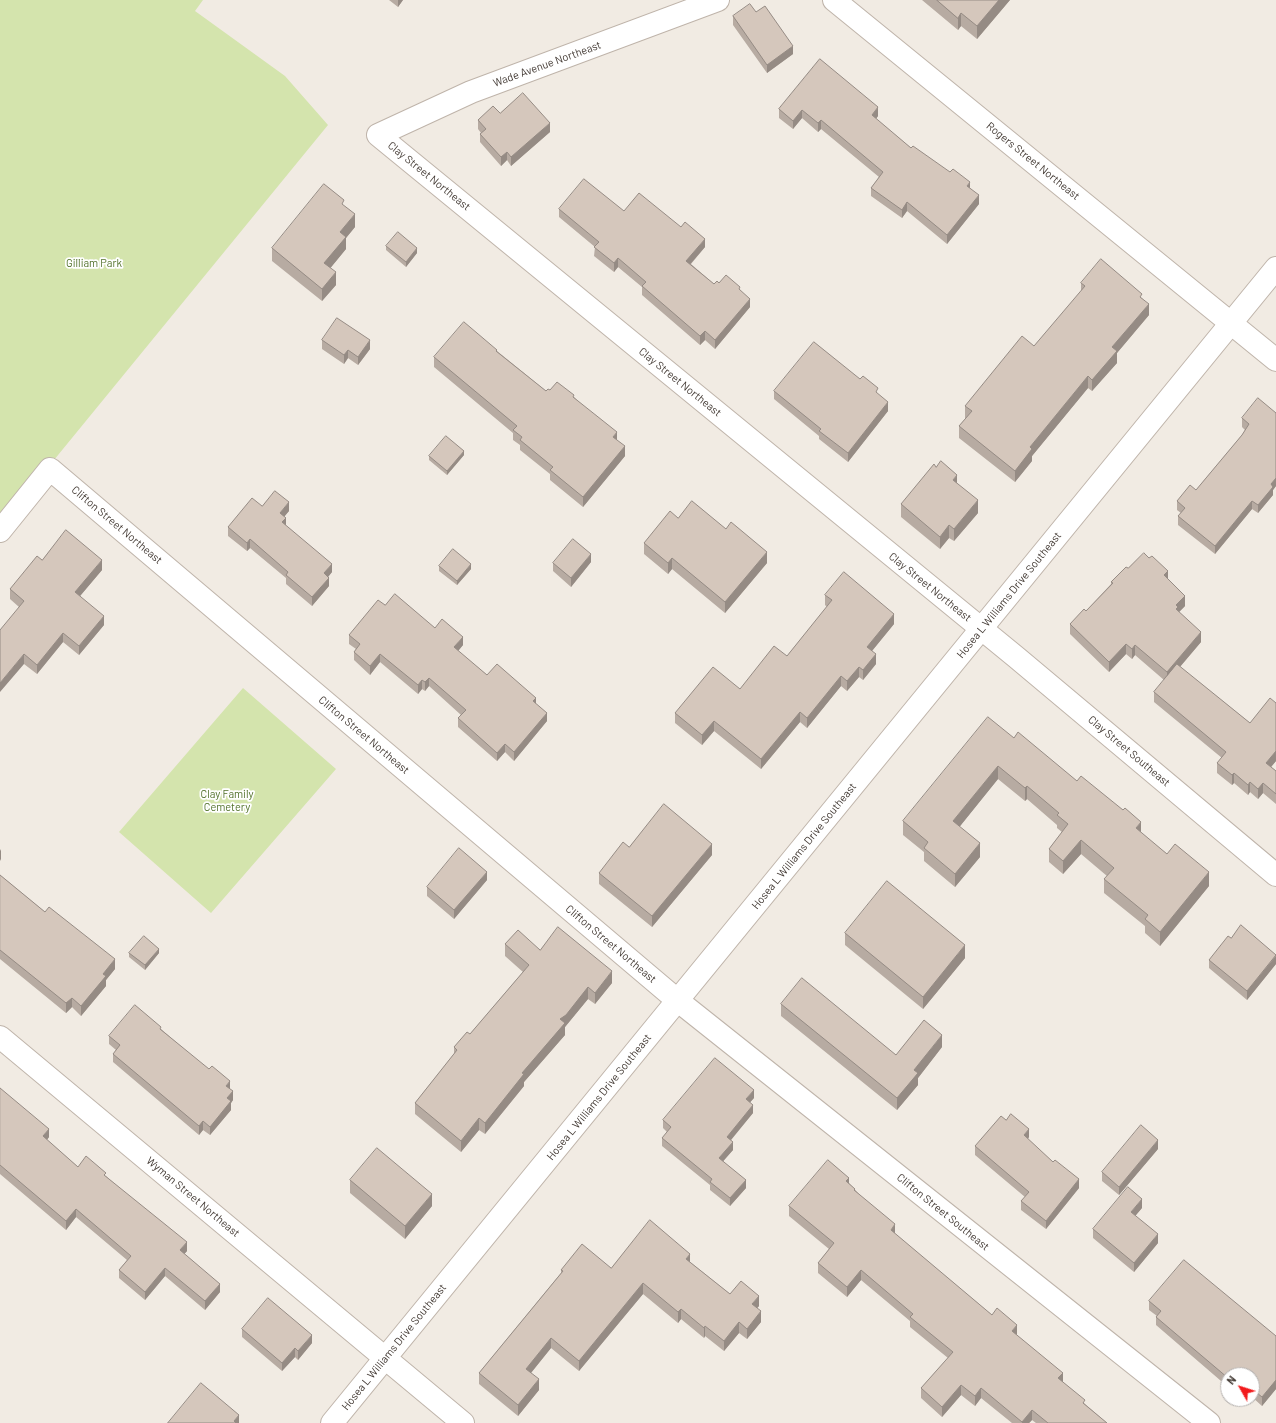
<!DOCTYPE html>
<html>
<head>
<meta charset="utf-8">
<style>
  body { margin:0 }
  #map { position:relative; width:1276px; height:1423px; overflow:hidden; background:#f1ebe3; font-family:Barlow,sans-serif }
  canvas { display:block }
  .north { position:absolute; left:1220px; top:1367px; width:40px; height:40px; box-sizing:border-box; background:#fff; border:1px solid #b4b0ae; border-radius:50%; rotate:309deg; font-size:11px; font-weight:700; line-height:16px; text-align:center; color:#433a34 }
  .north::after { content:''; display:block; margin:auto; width:14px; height:18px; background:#f21a1c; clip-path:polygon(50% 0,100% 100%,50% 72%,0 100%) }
</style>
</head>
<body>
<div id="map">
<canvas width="1276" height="1423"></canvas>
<div class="north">N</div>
</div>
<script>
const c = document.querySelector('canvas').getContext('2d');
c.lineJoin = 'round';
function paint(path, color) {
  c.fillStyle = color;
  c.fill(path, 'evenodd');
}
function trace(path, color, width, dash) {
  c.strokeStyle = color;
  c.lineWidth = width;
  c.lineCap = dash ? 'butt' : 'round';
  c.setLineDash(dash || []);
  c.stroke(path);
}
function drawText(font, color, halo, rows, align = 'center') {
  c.font = font + ' Barlow,sans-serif';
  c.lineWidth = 3.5;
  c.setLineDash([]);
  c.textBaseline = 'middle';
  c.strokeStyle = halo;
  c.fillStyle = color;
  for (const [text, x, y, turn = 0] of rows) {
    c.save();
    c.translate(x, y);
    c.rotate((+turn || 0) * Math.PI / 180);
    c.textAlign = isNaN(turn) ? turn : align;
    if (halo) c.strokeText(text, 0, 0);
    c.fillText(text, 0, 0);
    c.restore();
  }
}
const green = new Path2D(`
  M0,0H203L195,11L285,76L328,125L0,526Z
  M243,688L336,769L211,913L119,832Z`);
const minor = new Path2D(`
  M718,0L471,92L378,135L1016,657L1276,875
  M834,0L1276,360
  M0,531L50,469L677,1000L1209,1423
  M0,1037L385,1358`);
const tertiary = new Path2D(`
  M385,1358L463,1423
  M332,1423L1276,268`);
const wall = new Path2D(`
  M389,0H403L398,7Z
  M922,0H1010L977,39L961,26L958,30Z
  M756,12L793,54L767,73L733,25V16Z
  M820,59L878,116L876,119L911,148L970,188L979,204L947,244L907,211L902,218L871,196V188L879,177L821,129L818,132L802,118L793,129L779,118V109Z
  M500,113L550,132L511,166L507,160L501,166L480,142V134L481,133L478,129V120Z
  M344,206L355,227L346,238V249L330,268L336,285L322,301L272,261V248Z
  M559,209L624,211L705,247L691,264L714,284L719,283L740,290L750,307L715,349L705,340L700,345L642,295V287L618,267L614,272L594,256L595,247L559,217Z
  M386,246L417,253L406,267L386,250Z
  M1081,283L1142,298L1149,315L1117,353V363L1092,391L1088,388L1032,456V461L1015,482L959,438V426L966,418H965V406L1034,346L1081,292Z
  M322,340L370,349L358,365L348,358L344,364L322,349Z
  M497,351L546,391L550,390L574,397L617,440L625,456L583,507L550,480V474L520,450V445L513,440V433L434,367V357Z
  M774,391L878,394L888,411L848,462L819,439V436L774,399Z
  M1276,413V486L1273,490V495L1258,513L1252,509L1215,554L1178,525V516L1181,513L1177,510V501L1196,490L1242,435L1245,430L1242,427V418Z
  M464,455L447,475L429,460V456Z
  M957,483L978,513L954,541L949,538L940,549L901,517V504Z
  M262,506L289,511L284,516L286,526L332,572L328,577L329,586L312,606L286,584V578L250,548L247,551L228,536V527Z
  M678,518L767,563L725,613L672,569L668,574L644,554V543Z
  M42,560L102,570L80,596L104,625L79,655L63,642L37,674L24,664L19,607L10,599V589Z
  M591,562L571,587L553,571V563Z
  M439,566L471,569L457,585L439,571Z
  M1168,579L1185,606L1179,612L1201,642L1180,667L1250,723L1276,703V761L1271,767L1276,771V804L1263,793L1258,799L1250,792L1248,795L1234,783L1232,785L1217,773V763L1222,758L1154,702V692L1164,680L1135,655L1132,659L1126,654L1109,672L1070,634V624L1086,611L1111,584V582Z
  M825,595L894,624L872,651L876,664L863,680L859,677L847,691L841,686L807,728L800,722L761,769L714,731L702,745L675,723V713L740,689L787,656L827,607L825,605Z
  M385,605L435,628L463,645L458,651L487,675L536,704L547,721L514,761L505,752L497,761L458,727V718L461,715L429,686L425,691L422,689L418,694L380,662L370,675L354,660V652L356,649L349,644V635Z
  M1014,738L1077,781L1167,854L1209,886L1160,946L1145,933V926L1104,893V879L1107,876L1081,854L1063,874L1049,862V849L1062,832L1057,828V825L1027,799L1025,801L998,779L959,827L980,857L955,887L924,861V852L903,835V821Z
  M712,855L652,927L599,884V873Z
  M0,875L45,912L115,969L106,980V986L81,1016L72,1007L66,1013L0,959Z
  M487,880L454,919L427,896V887Z
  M845,933L965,958L923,1009L845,945Z
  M1231,938L1276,955V964L1247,1000L1209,968V960Z
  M505,944L540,950L612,983L595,1004L588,999L565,1027V1035L524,1082V1086L485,1134L479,1130L461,1152L415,1114V1103L454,1054V1047L470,1034L523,972L505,956Z
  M129,953H159L145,970L129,957Z
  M781,1004L896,1055L942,1047L918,1078V1085L897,1110L781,1016Z
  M161,1029L230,1089L233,1100L231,1103V1110L210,1135L203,1130L199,1135L113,1062V1054L116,1050L109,1044V1036Z
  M0,1088L49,1137L47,1140L78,1167L106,1176L187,1251L184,1254L220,1292L205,1310L165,1276L145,1300L119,1278V1270L127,1260L76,1217L66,1230L0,1174Z
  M754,1098L750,1102L753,1113L730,1140L733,1150L723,1161L746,1188L730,1206L710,1190V1185L662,1146V1138L667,1132L663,1128V1120Z
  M1029,1137L1028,1139L1079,1188L1046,1229L1021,1210V1201L1025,1197L975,1155V1146Z
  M1158,1149L1119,1195L1102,1181V1172Z
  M350,1180L432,1206L405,1239L350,1193Z
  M849,1183L895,1234L992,1315L1017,1334L1016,1335L1085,1404L1107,1423H1036L1032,1420L1029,1423H1012L981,1398L975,1406L961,1395L942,1417L921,1398V1388L948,1358L910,1327V1321L861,1280L847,1297L818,1273V1263L829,1249L789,1216V1206Z
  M1142,1208L1135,1216L1158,1243L1134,1272L1093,1238V1229Z
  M690,1262L730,1294L759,1306L757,1308L761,1322L747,1339L739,1333L724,1351L705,1336L704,1338L681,1319L678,1323L643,1294L579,1371L551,1348L531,1373L539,1390L518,1416L479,1384V1373L561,1273V1270L611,1268Z
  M1149,1301L1276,1336V1389L1262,1406L1252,1397V1375H1228V1387L1156,1325V1317L1157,1316L1149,1310Z
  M242,1329L312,1343L298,1360L295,1357L282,1371L242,1337Z`);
const shadedWall = new Path2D(`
  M398,0H403L398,7Z
  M999,0H1010L977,39V26Z
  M961,13V26L958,30V18Z
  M793,46V54L767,73V65Z
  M878,107V116L872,124V115Z
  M802,110V118L793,129V121Z
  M821,120V129L818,132V123Z
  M550,123V132L511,166V157Z
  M507,152V160L501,166V157Z
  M970,182V191L967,186Z
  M979,195V204L947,244V235Z
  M907,202V211L902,218V210Z
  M355,214V227L346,238V249L324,276V263L340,232Z
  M705,239V247L686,269V261Z
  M417,248V253L406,267V262Z
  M618,258V267L614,272V263Z
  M336,272V285L322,301V289Z
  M750,299V307L715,349V340Z
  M1149,304V315L1117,353V363L1092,391V380L1112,347Z
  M705,331V340L700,345V336Z
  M370,340V349L358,365V357Z
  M348,350V358L344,364V355Z
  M1088,376V388L1032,456V461L1015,482V471L1030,447Z
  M888,402V411L848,462V453Z
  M617,432V442L613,437Z
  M625,446V456L583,507V497Z
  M464,451V455L447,475V471Z
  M957,475V487L953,480Z
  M1276,478V486L1273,490V495L1258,513V505L1271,484Z
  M978,500V513L954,541V529Z
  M1252,501V509L1215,554V546Z
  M289,502V511L280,522V513Z
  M286,518V526L282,522Z
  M949,525V538L940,549V537Z
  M250,539V548L247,551V543Z
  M767,552V563L725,613V602Z
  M591,554V562L571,587V578Z
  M672,558V569L668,574V563Z
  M102,560V570L75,602V592Z
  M332,564V572L324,582V573Z
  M471,564V569L457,585V581Z
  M1168,571V581L1164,575Z
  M329,578V586L312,606V597Z
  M1185,596V606L1178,613L1176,619V605Z
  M894,614V624L867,657V647Z
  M104,616V625L79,655V646Z
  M1201,632V642L1167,682V672Z
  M63,633V642L37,674V665Z
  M463,637V645L454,656V647Z
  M1126,644V654L1109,672V662Z
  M1135,645V655L1132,659V649Z
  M24,654V664L0,692V683Z
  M380,654V662L370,675V666Z
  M876,654V664L863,680V670Z
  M859,667V677L847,691V681Z
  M841,676V686L807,728V718Z
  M429,678V686L425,691V682Z
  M422,680V689L418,694V685Z
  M536,698V706L533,701Z
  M800,712V722L761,769V759Z
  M547,713V721L514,761V752Z
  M714,721V731L702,745V735Z
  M505,744V752L497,761V753Z
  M1276,751V761L1266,773V763Z
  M998,766V779L953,835V821Z
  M1234,773V783L1232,785V775Z
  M1250,782V792L1248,795V785Z
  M1263,783V793L1258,799V789Z
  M1027,786V799L1025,801V788Z
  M1141,822V835L1136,828Z
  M1081,840V854L1063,874V861Z
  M980,843V857L955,887V874Z
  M712,844V855L652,927V916Z
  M1,849V859L0,861V851Z
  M487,872V880L454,919V910Z
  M1209,872V886L1160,946V932Z
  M965,945V958L923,1009V997Z
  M159,949V953L145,970V965Z
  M1276,956V964L1247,1000V991Z
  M115,959V969L106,980V986L81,1016V1006L103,974Z
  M612,971V983L595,1004V993Z
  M588,987V999L565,1027V1035L524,1082V1086L485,1134V1123L522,1073L560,1019Z
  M72,998V1007L66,1013V1003Z
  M942,1035V1047L918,1078V1085L897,1110V1098L914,1070Z
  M230,1081V1090L226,1086Z
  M754,1090V1098L746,1107V1099Z
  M233,1091V1100L231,1103V1110L210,1135V1127L227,1098Z
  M753,1105V1113L727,1145V1137Z
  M479,1118V1130L461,1152V1141Z
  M203,1121V1130L199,1135V1126Z
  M49,1129V1137L43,1145V1136Z
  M1029,1129V1137L1024,1144V1135Z
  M1158,1140V1149L1119,1195V1187Z
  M733,1142V1150L719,1166V1158Z
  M849,1178V1187L846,1181Z
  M1079,1179V1188L1046,1229V1221Z
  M746,1180V1188L730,1206V1198Z
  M432,1194V1206L405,1239V1226Z
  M1142,1199V1208L1131,1221V1212Z
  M76,1209V1217L66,1230V1221Z
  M895,1224V1234L891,1230Z
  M1158,1234V1243L1134,1272V1263Z
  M187,1242V1251L180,1259V1250Z
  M690,1254V1264L686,1259Z
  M165,1268V1276L145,1300V1292Z
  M861,1270V1280L847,1297V1287Z
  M643,1283V1294L579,1371V1361Z
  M220,1284V1292L205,1310V1301Z
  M759,1296V1306L752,1314V1304Z
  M681,1309V1319L678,1323V1312Z
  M761,1311V1322L747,1339V1329Z
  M739,1322V1333L724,1351V1341Z
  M1017,1325V1334L1012,1341V1331Z
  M705,1326V1336L704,1338V1328Z
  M312,1335V1343L298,1360V1351Z
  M551,1338V1348L526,1379V1369Z
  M295,1348V1357L282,1371V1363Z
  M1063,1373V1383L1058,1378Z
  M539,1379V1390L518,1416V1405Z
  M1276,1380V1389L1262,1406V1397Z
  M961,1385V1395L942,1417V1407Z
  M981,1388V1398L975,1406V1396Z
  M1032,1410V1420L1029,1423H1022V1422Z
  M239,1415V1423H234V1421Z`);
const building = new Path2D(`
  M937,0H999L977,26L961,13L958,18Z
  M750,4L756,12L765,6L793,46L767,65L733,16Z
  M820,59L878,107L872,115L911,148L913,146L950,172L953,169L970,182L967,186L979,195L947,235L907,202L902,210L871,188L883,172L821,120L818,123L802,110L793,121L779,109Z
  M523,93L550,123L511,157L507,152L501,157L480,134L486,129L478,120L493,106L500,113Z
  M584,179L624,211L639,193L681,227L685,222L705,239L686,261L714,284L717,281L719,283L726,275L740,287L739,289L750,299L715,340L705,331L700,336L642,286L646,282L618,258L614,263L594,247L599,242L559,209Z
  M324,184L344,200L342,204L355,214L340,232L346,237L324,263L336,272L322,289L272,248Z
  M398,232L417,248L406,262L386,246Z
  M1101,259L1142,294L1140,297L1149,304L1112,347L1117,351L1092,380L1088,376L1030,447L1032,449L1015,471L959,426L972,411L965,406L1022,336L1034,346L1085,286L1081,283Z
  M337,318L370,340L358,357L348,350L344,355L322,340Z
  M464,322L497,350L496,351L546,391L548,389L550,390L557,382L574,395L573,397L617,432L613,437L625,446L583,497L550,470L553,467L520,440L522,437L513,430L517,426L434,357Z
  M814,342L860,379L863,376L878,388L876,392L888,402L848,453L819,431L821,429L774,391Z
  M1258,398L1276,413V478L1271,484L1273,487L1258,505L1252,501L1215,546L1178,516L1185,508L1177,501L1190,485L1196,490L1242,435L1249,424L1242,418Z
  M446,436L464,451L447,471L429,456Z
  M941,461L957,475L953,480L978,500L954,529L949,525L940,537L901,504L934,464L936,467Z
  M275,491L289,502L280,513L286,518L282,522L332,564L324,573L329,578L312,597L286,575L288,572L250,539L247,543L228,527L252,498L262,506Z
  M692,501L726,529L731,522L767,552L725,602L672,558L668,563L644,543L670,511L678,518Z
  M66,530L102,560L75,592L104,616L79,646L63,633L37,665L24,654L0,683V630L24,601L10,589L37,556L42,560Z
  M573,539L591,554L571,578L553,563Z
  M453,549L471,564L457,581L439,566Z
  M1144,553L1149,558L1152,556L1168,571L1164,575L1185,596L1176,605L1178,607L1176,609L1201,632L1167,672L1135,645L1132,649L1126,644L1109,662L1070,624L1084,609L1086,611L1113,583L1111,582L1126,567L1128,568Z
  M844,572L894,614L867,647L876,654L863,670L859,667L847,681L841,676L807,718L800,712L761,759L714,721L702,735L675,713L713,667L740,689L774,646L787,656L832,600L825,595Z
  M395,594L435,628L442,619L463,637L454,647L487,675L497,664L536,698L533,701L547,713L514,752L505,744L497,753L458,718L466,710L429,678L425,682L422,680L418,685L380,654L370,666L354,652L360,644L349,635L378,600L385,605Z
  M1177,664L1250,723L1270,698L1276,703V751L1266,763L1276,771V794L1263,783L1258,789L1250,782L1248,785L1234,773L1232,775L1217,763L1226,752L1154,692Z
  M988,717L1014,738L1018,732L1077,781L1081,776L1123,810L1125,808L1141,822L1136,828L1167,854L1175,844L1209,872L1160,932L1145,919L1148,915L1104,879L1114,868L1081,840L1063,861L1049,849L1068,824L1057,815L1059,813L1027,786L1025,788L998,766L953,821L980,843L955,874L924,848L928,842L903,821Z
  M664,804L712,844L652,916L599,873L623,842L629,847Z
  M459,848L487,872L454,910L427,887Z
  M0,875L45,912L49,907L115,959L103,974L106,976L81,1006L72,998L66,1003L0,950Z
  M887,881L965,945L923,997L845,933Z
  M1241,925L1276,955L1247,991L1209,960L1228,936L1231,938Z
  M558,927L612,971L595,993L588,987L566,1015L560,1019L565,1023L522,1073L524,1074L485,1123L479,1118L461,1141L415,1103L457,1050L454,1047L467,1032L470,1034L529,965L505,944L518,930L540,950Z
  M144,936L159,949L145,965L129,953Z
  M802,978L896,1055L924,1020L942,1035L914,1070L918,1073L897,1098L781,1004Z
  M135,1005L161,1027L160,1029L209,1069L212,1066L230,1081L226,1086L233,1091L227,1098L231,1101L210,1127L203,1121L199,1126L113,1054L120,1045L109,1036Z
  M715,1058L754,1090L746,1099L753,1105L727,1137L733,1142L719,1158L746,1180L730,1198L710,1182L712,1179L662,1138L671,1127L663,1120Z
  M0,1088L49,1129L43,1136L78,1167L86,1156L106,1173L104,1175L187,1242L180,1250L220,1284L205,1301L165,1268L145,1292L119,1270L131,1256L76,1209L66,1221L0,1165Z
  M1011,1114L1029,1129L1024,1135L1053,1162L1055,1160L1079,1179L1046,1221L1021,1201L1029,1192L975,1146L1001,1116L1006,1120Z
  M1141,1125L1158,1140L1119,1187L1102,1172Z
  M377,1148L432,1194L405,1226L350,1180Z
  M828,1160L849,1178L846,1181L855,1189L854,1190L895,1224L891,1230L992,1315L997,1308L1017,1325L1012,1331L1063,1373L1058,1378L1085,1400L1083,1403L1107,1423H1048L1032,1410L1022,1422L981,1388L975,1396L961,1385L942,1407L921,1388L953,1352L910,1317L913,1314L861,1270L847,1287L818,1263L834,1243L789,1206Z
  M1128,1187L1142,1199L1131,1212L1158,1234L1134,1263L1093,1229Z
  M650,1220L690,1254L686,1259L730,1294L741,1281L759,1296L752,1304L761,1311L747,1329L739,1322L724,1341L705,1326L704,1328L681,1309L678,1312L643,1283L579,1361L551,1338L526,1369L539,1379L518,1405L479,1373L563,1271L561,1270L582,1244L611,1268Z
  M1184,1260L1276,1336V1380L1262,1397L1252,1389V1375H1228V1378L1156,1317L1161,1311L1149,1301Z
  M268,1298L312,1335L298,1351L295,1348L282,1363L242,1329Z
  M201,1383L239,1415L234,1421L236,1423H168Z`);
const streetNames = [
  ["Wade Avenue Northeast",547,64,-20],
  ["Rogers Street Northeast",1033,161,39],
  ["Clay Street Northeast",429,176,39],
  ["Clay Street Northeast",680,382,39],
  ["Clifton Street Northeast",117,525,40],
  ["Clay Street Northeast",930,587,39],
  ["Hosea L Williams Drive Southeast",1009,595,-51],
  ["Clifton Street Northeast",364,735,40],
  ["Clay Street Southeast",1129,751,40],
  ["Hosea L Williams Drive Southeast",804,846,-51],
  ["Clifton Street Northeast",611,944,40],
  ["Hosea L Williams Drive Southeast",599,1097,-51],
  ["Wyman Street Northeast",193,1197,40],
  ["Clifton Street Southeast",943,1212,39],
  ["Hosea L Williams Drive Southeast",394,1347,-51]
];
const parkNames = [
  ["Gilliam Park",94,263],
  ["Clay Family",227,794],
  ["Cemetery",227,807]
];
paint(green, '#d4e4ad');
trace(minor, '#bfb4aa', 24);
trace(tertiary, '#bfb4aa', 24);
trace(minor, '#fff', 22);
trace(tertiary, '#fff', 22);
paint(wall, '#b7aba2');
paint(shadedWall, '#958b84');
paint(building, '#d5c7bc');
trace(building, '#958b84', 1);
drawText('11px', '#433a34', '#fff', streetNames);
drawText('11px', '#51712a', '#fff', parkNames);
</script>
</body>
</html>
